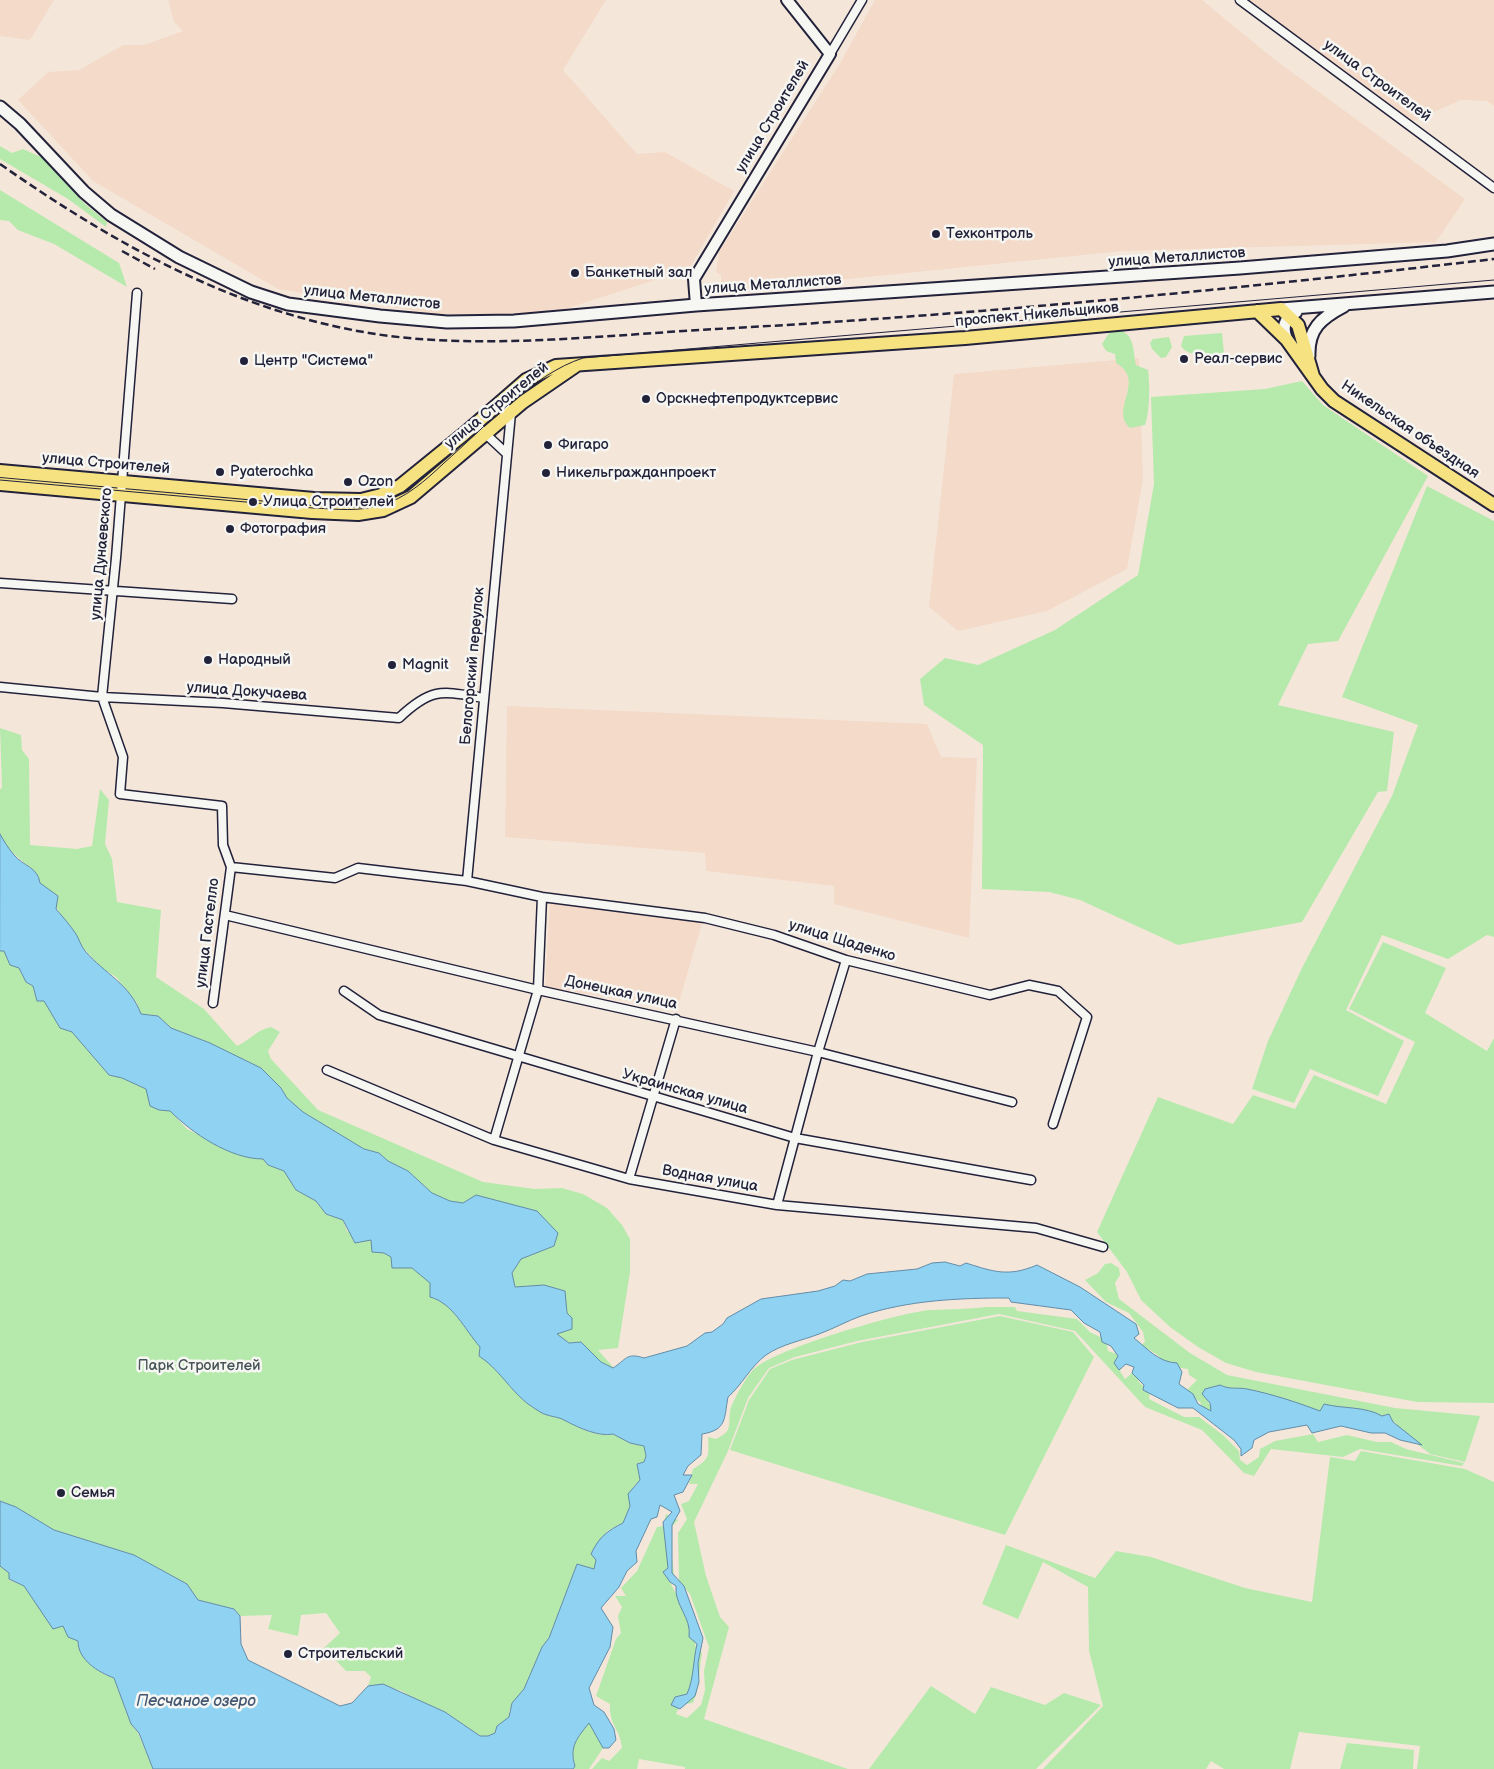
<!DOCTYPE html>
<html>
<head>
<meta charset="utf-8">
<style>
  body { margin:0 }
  canvas { display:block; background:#f5e6da }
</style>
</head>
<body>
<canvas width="1494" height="1769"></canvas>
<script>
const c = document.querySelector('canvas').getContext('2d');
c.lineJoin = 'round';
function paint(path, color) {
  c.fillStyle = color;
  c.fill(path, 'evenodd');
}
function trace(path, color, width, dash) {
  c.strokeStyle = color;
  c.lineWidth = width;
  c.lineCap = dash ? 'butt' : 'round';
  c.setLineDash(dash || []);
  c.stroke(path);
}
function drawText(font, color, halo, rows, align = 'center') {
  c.font = font + ' "Balsamiq Sans",sans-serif';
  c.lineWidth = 5;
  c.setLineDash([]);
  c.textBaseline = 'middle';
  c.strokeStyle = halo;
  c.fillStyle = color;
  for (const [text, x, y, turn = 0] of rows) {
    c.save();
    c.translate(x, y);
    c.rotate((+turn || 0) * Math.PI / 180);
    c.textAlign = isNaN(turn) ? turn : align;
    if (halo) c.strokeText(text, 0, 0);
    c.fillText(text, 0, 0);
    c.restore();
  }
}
const built = new Path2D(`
  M0,0H54L30,40L0,36Z
  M168,0H606L563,70L637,154L665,152L734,191L689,269L559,311L500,315L436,314L278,289L93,181L18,100L48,72L79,70L123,45H144L183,31L174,22Z
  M875,0H1202L1274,59L1465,199L1436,242L1123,251L740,290V286L721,285V275L716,272L719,252L839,65Z
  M1245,0H1494V106L1487,101L1461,100L1409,123Z
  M1139,358L1143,479L1127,569L1047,611L958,631L929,607L954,374Z
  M507,706L927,724L941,757L977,758L969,938L834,904V886L706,871L705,853L505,837Z
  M550,900L703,920L677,1009L545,987Z`);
const green = new Path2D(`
  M0,146L12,153L23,149L45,159L54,171L85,204L107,222L106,227L68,199L0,159Z
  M0,190L119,263L127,287L54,244L18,230L9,221L0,220Z
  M1122,331C1135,337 1133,352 1136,365L1148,370C1150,384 1150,412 1145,425L1130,428C1109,409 1147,381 1116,363L1115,354L1106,351L1102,344L1109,333Z
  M1222,333L1224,353C1211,353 1189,359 1181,346L1184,336Z
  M1169,337L1172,347L1166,357L1161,358L1152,349L1150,343L1153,339Z
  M1302,381L1323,405L1428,476L1338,641L1308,644L1278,705L1394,732L1387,791L1378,792L1302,922L1178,945L1080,900L1049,892L982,889L983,745L924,705L920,679L945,658L978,665L1055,630L1138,575L1154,484L1151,397L1265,389Z
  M1427,486L1494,521V937L1487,935L1448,959L1382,935L1346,1010L1404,1041L1378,1096L1310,1069L1294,1103L1252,1089L1268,1041L1302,968L1392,796L1418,725L1342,697Z
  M0,728L21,735L22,750L29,759L30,845L77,849L92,846L100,789L109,800L105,844L112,859L117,902L161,910L156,977L204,1009L237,1046C250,1040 258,1029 271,1027L280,1032L268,1051L271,1059L318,1110L483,1182L535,1189L562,1188L583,1194L607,1208L622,1225L630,1239V1272L618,1348L598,1350L614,1368L601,1362L581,1342L569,1343L557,1334L567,1313L544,1285L515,1288L512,1273L521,1259L554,1246L463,1203L450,1201L432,1193L408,1171L388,1161L379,1153L364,1149L303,1112L287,1098L281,1088L261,1068L210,1043L171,1028L158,1016L141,1014L137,1003L116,977L103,969L84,949L40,883C38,865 6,857 0,833C0,820 0,803 0,790L2,787Z
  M1383,942L1446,968L1425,1013L1487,1051L1494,1038V1403L1417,1402L1256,1372L1226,1363L1198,1347L1170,1327L1141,1300L1127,1272L1097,1232L1158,1097L1233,1124L1253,1095L1295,1109L1314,1075L1386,1104L1415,1042L1349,1009Z
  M0,951H4L10,965L19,968L26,982L33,986L37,1001H44L60,1028L72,1032L109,1075L122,1078L146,1089L159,1110L170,1111L187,1129L239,1155L263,1159L268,1165L284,1171L296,1190L316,1201L326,1214L343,1220L347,1231L371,1240L384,1253L412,1268L431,1283L440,1299L452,1310L480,1347L479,1356C499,1369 509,1389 528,1404C533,1407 539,1412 544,1414C552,1417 560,1417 566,1421C579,1428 599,1438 613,1434L630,1443L644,1446L646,1456L644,1462L637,1464L640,1480L633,1487L630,1506L623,1523L607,1531L594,1569L577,1564L549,1638L542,1647L524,1689L509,1711V1717L497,1726L495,1733L488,1736H480L445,1712L415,1699L402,1691L383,1685L368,1686L371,1677L365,1671H346L324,1648L340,1633L326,1613L301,1615L298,1636L268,1629L272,1615L240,1616L234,1609L198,1600L187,1584L134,1555L54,1530L16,1507L0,1501Z
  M1111,1263L1119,1268L1120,1275L1115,1283L1119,1299L1190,1353L1227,1375L1395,1408L1480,1416L1465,1462L1430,1454L1400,1431L1395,1422L1389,1424L1326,1419L1211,1397L1208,1402L1216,1412L1205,1413L1200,1402L1185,1392L1197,1380L1189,1375L1188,1369C1159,1366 1163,1353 1140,1346L1145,1342L1143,1332L1129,1313L1106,1302L1085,1280L1098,1273L1105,1264Z
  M987,1307H1015L1017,1311L1077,1319L1090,1332L1106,1340L1108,1351L1117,1354L1124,1364L1120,1371L1125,1379L1132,1373L1140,1376L1138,1381L1150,1393L1149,1399L1184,1417H1199L1224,1436L1239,1451L1240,1460L1247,1465L1259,1457L1260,1449L1275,1441L1313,1434L1318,1442L1347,1435L1377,1442H1391L1406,1449L1464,1463L1462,1466L1360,1449L1343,1457L1271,1449L1254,1476L1244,1473L1202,1430L1145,1407L1075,1331L999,1314L857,1341L795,1357L769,1368L748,1398L728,1451L694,1522L706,1576L720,1617L729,1627L704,1719L848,1769H685V1767L639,1759L637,1769H592L602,1758L609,1761L622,1748C620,1728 609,1726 610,1704L596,1696L616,1639L621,1633L618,1616L622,1607L615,1596H626L621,1588L637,1571L657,1527L663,1526L666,1514L678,1520L669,1530L674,1576L669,1580L697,1636L695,1646L702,1653C699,1670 700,1687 693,1703L680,1705L676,1714L687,1718L701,1705L705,1690L704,1671L709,1647L690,1594L679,1581L678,1533L687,1519L681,1504L689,1501L698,1484H689L693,1469C710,1459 709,1456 708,1437L716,1439C733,1431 728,1426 730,1411C732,1402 747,1375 754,1369C777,1348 898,1313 930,1310C949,1309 968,1309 987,1307Z
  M1000,1316L1073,1332L1094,1357L1005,1535L730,1450L749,1400L770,1369L792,1360L862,1342Z
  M1361,1451L1465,1469L1494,1482V1769H1417L1420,1746L1299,1732L1290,1769H1224L1211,1761L1206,1769H1043L1103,1706L1089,1651L1088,1587L1043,1562L1018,1619L982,1604L1006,1545L1095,1578L1116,1551L1151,1557L1245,1588L1312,1602L1330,1457L1355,1461Z
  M0,1566L9,1573V1580L24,1586L78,1641L103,1674L114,1678L131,1724L138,1733L153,1769H0Z
  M931,1686L975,1714L991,1687L1045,1705L1064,1693L1101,1705L1036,1769H869Z
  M589,1722L603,1748L589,1769H573L575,1766C569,1747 577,1737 589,1722Z
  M1347,1743L1414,1750L1413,1769H1340Z`);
const water = new Path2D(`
  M0,834C4,841 8,848 14,855C23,866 38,867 40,883L58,896L56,909C63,917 70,925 76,934C79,939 81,946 85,951C105,974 130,984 141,1014L158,1016L171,1028L210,1043L261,1068L281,1088L287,1098L303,1112L364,1149L379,1153L388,1161L408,1171L432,1193L450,1201L463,1203L476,1195L537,1211L558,1233L554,1246L521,1259L512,1273L515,1287L544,1285L565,1291L567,1313L572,1318V1329L557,1334L569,1343L581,1342L601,1362L613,1368C626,1360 626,1352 644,1358L687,1346L705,1333L712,1332L723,1324L727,1318L761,1299L818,1291L835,1286L843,1280L850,1281L867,1274L917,1269L932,1263L945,1262L960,1266L966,1263C994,1272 1009,1277 1037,1265L1080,1287L1136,1324L1139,1334L1134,1338C1148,1349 1158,1362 1177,1363L1182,1372L1179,1384L1193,1394L1198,1404L1211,1411L1210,1403L1202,1394L1205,1389L1220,1385C1230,1390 1237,1387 1247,1389C1272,1394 1296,1402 1320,1411L1324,1404C1343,1409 1365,1406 1382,1416L1389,1414L1393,1422L1422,1445L1400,1440L1385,1433H1371L1341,1426L1312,1433L1307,1425L1269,1432L1254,1440L1252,1448L1241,1456V1449L1234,1440L1193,1408H1178L1143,1390L1144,1385L1132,1373L1134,1367L1126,1364L1119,1370L1114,1363L1118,1356L1111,1346L1102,1342L1100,1332L1084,1323L1071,1310L1011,1302L1009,1298C960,1298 908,1300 861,1316C847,1321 833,1329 819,1334C801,1341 782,1344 766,1355C750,1367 742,1385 728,1397C724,1419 727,1430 702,1434L701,1455L688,1466L683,1475H692L683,1492L674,1495L680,1511L672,1525V1573L684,1586L703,1638L698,1663L699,1682L695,1696L680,1709L671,1705L675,1697L687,1694C694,1678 693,1661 697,1644L689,1637C692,1618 674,1605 676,1586L670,1582L663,1572L668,1568L663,1522L672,1512L660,1505L657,1517L651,1519L636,1551L637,1562L627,1571L619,1587L601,1608L613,1627L610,1647L589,1688L594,1705L604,1712L614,1729L616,1740L609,1748H603L589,1723C577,1738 569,1747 575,1766L573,1769H153L139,1733L131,1724L114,1678C98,1672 78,1660 78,1641L68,1637L63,1626L53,1629L24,1586L9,1579V1573L0,1566V1501L16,1507L54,1530L134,1555L187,1584L198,1600L234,1609L240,1616L241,1644L248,1660L340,1706L352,1703L368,1686L383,1684L445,1712L480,1736H488L495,1733L497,1726L509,1717L512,1703L524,1689L542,1647L549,1638L577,1564L594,1569L596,1560L591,1554C599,1537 607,1531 623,1523L630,1506L628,1494L640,1480L637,1464L644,1462L646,1456L644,1446L630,1443L613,1434C599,1437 579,1428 566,1421C560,1417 552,1417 544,1414C539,1412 533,1407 528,1404C509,1389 499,1369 479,1356L480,1347C465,1330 453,1303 430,1297V1283L412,1268H392L391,1257L384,1253L372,1252L371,1240L355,1243L343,1220L326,1214L316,1201L296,1190L284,1171L268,1165L263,1159C230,1159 192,1133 170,1111L159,1110L150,1106L146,1089L122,1078L109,1075L72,1032L60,1028L44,1001H37L33,986L26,982L19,968L10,965L4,951H0Z`);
const minor = new Path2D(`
  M1240,0L1494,188
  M830,54L862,0
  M137,293L116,558L102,697L123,757L120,794L222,806L223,845L231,867L335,878L358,868L467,881L542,897L705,918L774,935L846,960L990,995L1029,985L1058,991L1087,1017L1053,1124
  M475,424L507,454
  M0,583L232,599
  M0,687L102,697L223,703L399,718C432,687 441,691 484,698
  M467,881L511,413L501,402
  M225,915L538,990L818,1052L1012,1102
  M344,991L379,1015L795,1138L1031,1180
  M213,1003L231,867
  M327,1070L494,1140L629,1179L777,1205L1036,1228L1103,1247
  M494,1140L538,990L542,897
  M629,1179L676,1019
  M777,1205L818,1052L846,960`);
const tertiary = new Path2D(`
  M696,305L694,279L830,54L787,0`);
const secondary = new Path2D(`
  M0,107L20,124L84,192L111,215L179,257L251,292L288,304L380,316L447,322L514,321L696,305L1240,268L1447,251L1494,244
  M1281,309L1494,292
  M1287,340C1281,328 1285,318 1296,312
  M1309,356C1308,329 1321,318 1344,306`);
const primary = new Path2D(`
  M1257,311L1287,340L1322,389L1334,401L1494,505
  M0,471L314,499L361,500L381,495L400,486L464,434L526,380L556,366L965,338L1281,309L1298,325L1313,376
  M0,484L312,512L358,514L383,510L411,497L523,402L577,365`);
const tram = new Path2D(`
  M0,480L313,508C336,509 359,512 381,505C405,499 426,480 444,463C484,428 533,374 583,358L1494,280`);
const rail = new Path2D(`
  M0,164C113,243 232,310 369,333C478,351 606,335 716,329C976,315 1236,289 1494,259
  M122,251L155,269`);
const markers = [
  [936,234,5,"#22223b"],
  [575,273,5,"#22223b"],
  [1184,359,5,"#22223b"],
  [244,361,5,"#22223b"],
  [646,399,5,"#22223b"],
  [548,445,5,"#22223b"],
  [220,472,5,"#22223b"],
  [546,473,5,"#22223b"],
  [348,482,5,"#22223b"],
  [253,502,5,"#22223b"],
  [230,529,5,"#22223b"],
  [208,660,5,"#22223b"],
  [392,665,5,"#22223b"],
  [61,1493,5,"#22223b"],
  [288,1654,5,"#22223b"]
];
const streetNames = [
  ["улица Строителей",1377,81,36],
  ["улица Строителей",773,117,-59],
  ["улица Металлистов",1177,258,-4],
  ["улица Металлистов",773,285,-4],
  ["улица Металлистов",372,298,6],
  ["проспект Никельщиков",1037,315,-5],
  ["улица Строителей",497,406,-39],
  ["Никельская объездная",1410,430,34],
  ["улица Строителей",106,464,5],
  ["улица Дунаевского",102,554,-85],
  ["Белогорский переулок",473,666,-85],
  ["улица Докучаева",247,692,4],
  ["улица Гастелло",208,933,-83],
  ["улица Щаденко",842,941,17],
  ["Донецкая улица",621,993,12],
  ["Украинская улица",685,1092,16],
  ["Водная улица",710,1179,10]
];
const poiNames = [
  ["Техконтроль",946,234],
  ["Банкетный зал",585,273],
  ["Реал-сервис",1194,359],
  ["Центр \"Система\"",254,361],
  ["Орскнефтепродуктсервис",656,399],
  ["Фигаро",558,445],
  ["Pyaterochka",230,472],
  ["Никельгражданпроект",556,473],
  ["Ozon",358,482],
  ["Улица Строителей",263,502],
  ["Фотография",240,529],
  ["Народный",218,660],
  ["Magnit",402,665],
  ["Семья",71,1493],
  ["Строительский",298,1654]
];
const parkNames = [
  ["Парк Строителей",199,1366]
];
const waterNames = [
  ["Песчаное озеро",196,1702]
];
paint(built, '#f4dbc9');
paint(green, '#b6eaac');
paint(water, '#8fd2f1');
trace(water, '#638ca8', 1);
trace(minor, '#22223b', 11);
trace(tertiary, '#22223b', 14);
trace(secondary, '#22223b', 15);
trace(primary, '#22223b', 16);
trace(minor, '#f6f6f2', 8);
trace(tertiary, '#f6f6f2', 10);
trace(secondary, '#f6f6f2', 11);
trace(primary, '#f6e281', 12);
trace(tram, '#22223b', 1);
trace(rail, '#22223b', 2.5, [8, 4]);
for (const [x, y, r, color] of markers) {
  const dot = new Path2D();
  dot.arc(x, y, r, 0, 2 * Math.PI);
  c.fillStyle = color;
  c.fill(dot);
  trace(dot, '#f6f6f2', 2);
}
drawText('15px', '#22223b', '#f6f6f2', streetNames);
drawText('15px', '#22223b', '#f6f6f2', poiNames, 'left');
drawText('15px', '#475457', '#f6f6f2', parkNames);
drawText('italic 16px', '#435772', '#f6f6f2', waterNames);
</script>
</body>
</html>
